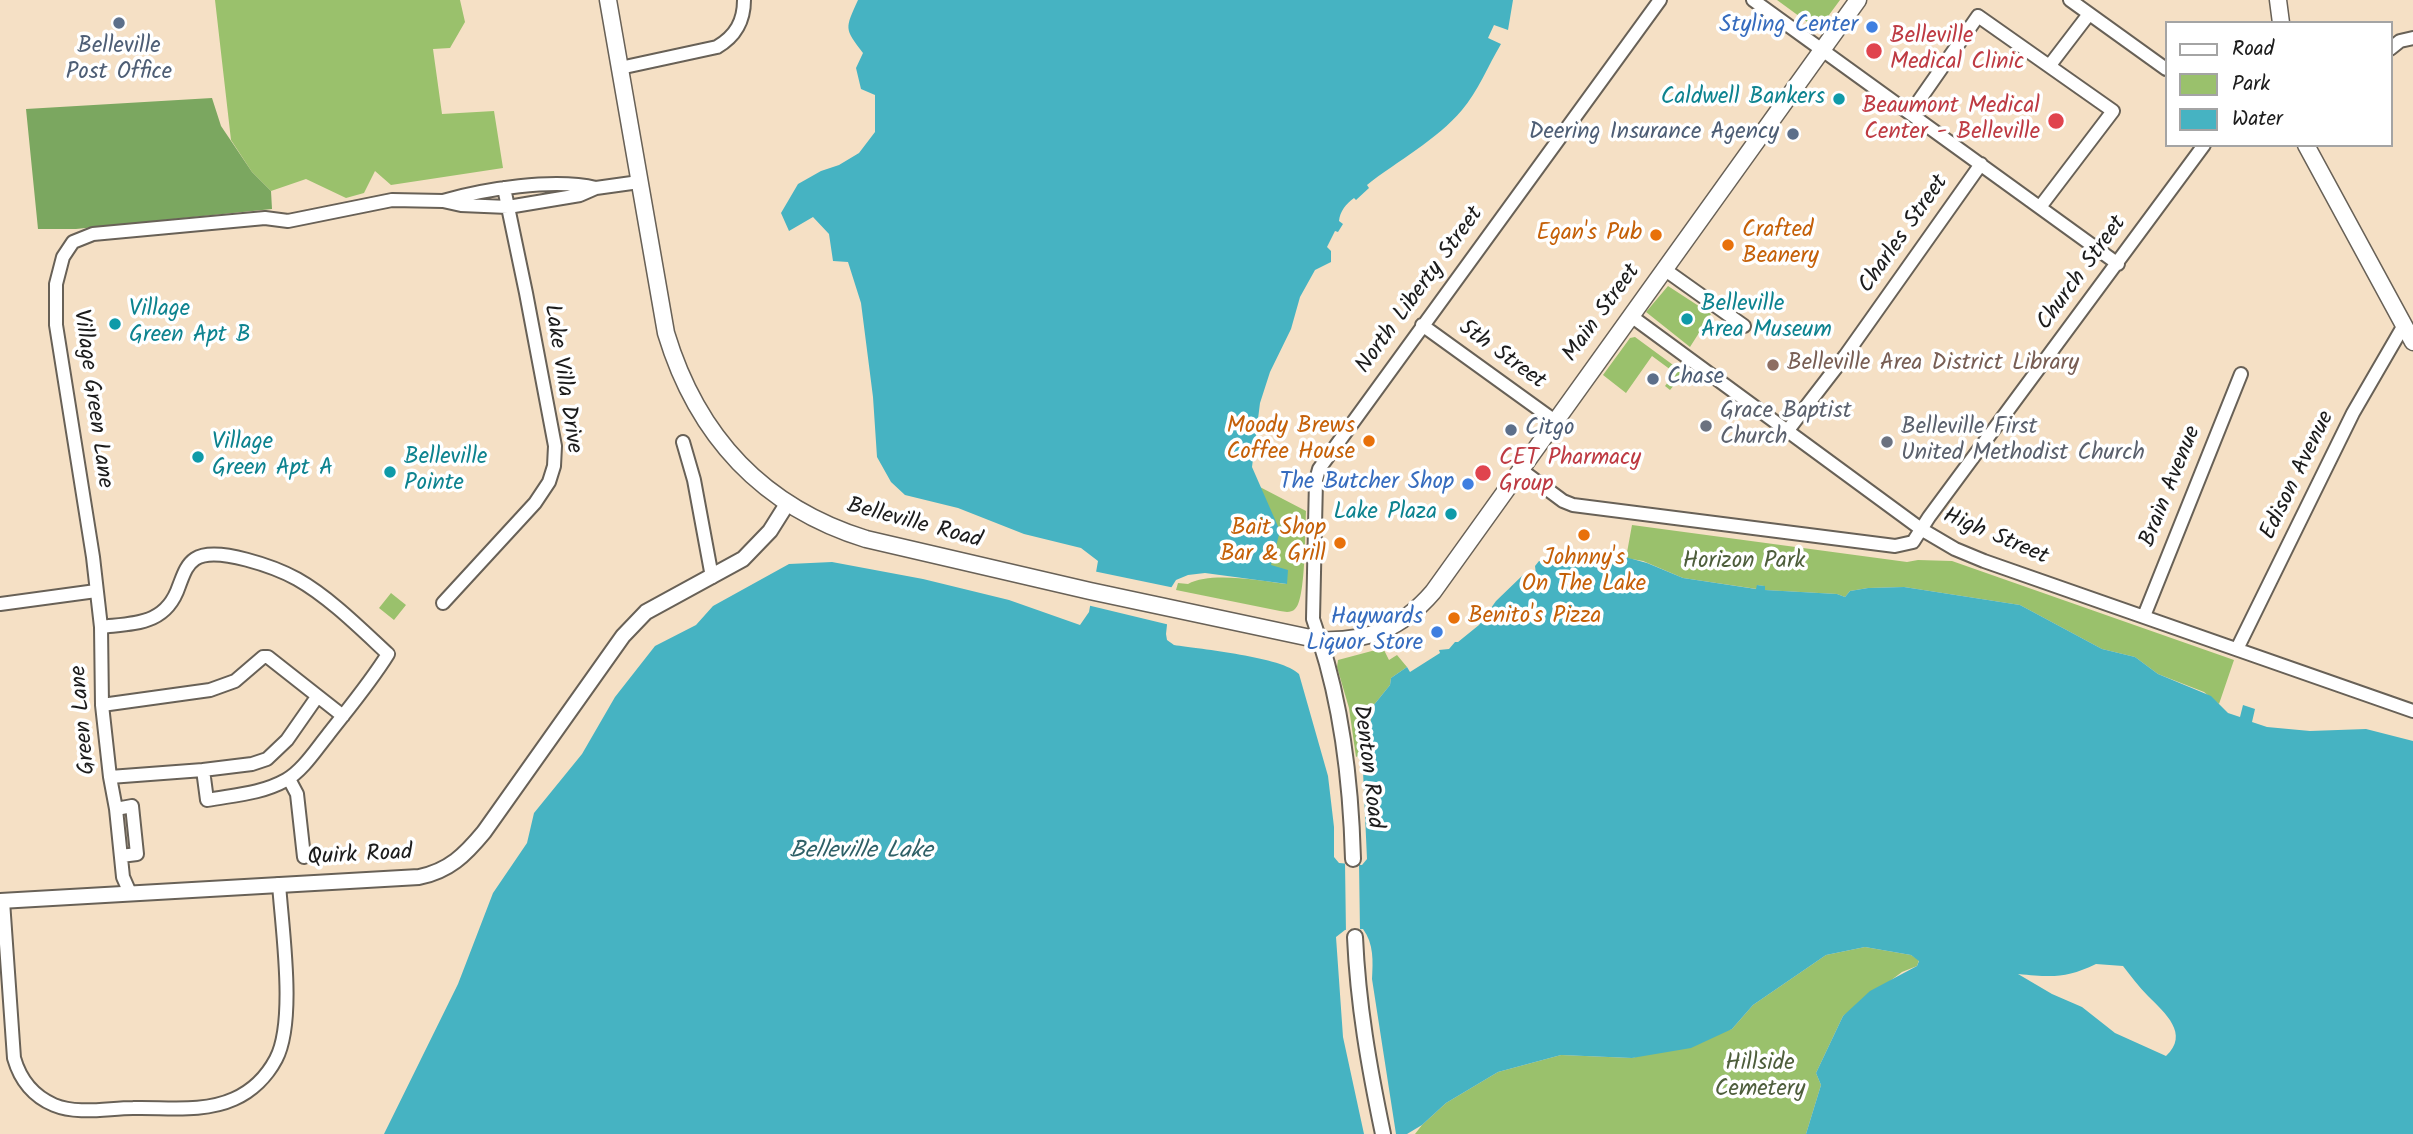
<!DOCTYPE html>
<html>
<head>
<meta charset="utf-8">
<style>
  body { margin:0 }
  #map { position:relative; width:2413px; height:1134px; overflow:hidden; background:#f5e0c5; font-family:Kalam,sans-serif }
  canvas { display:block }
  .legend { position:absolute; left:2165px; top:21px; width:228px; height:126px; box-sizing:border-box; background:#fff; border:2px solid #a4a4a4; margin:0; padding:9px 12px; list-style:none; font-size:21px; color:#1c1c1c }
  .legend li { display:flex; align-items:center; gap:14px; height:35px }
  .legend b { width:35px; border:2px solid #a4a4a4 }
</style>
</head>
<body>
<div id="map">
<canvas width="2413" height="1134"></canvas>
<ul class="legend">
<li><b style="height:9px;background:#fff"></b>Road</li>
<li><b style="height:19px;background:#9ac16c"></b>Park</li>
<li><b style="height:19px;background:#46b3c2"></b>Water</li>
</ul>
</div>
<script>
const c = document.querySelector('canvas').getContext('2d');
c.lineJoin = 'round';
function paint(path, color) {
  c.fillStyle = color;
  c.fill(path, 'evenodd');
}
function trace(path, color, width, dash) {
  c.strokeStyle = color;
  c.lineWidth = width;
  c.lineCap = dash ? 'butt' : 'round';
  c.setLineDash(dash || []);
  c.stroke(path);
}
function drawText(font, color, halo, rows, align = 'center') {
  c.font = font + ' Kalam,sans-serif';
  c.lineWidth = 7;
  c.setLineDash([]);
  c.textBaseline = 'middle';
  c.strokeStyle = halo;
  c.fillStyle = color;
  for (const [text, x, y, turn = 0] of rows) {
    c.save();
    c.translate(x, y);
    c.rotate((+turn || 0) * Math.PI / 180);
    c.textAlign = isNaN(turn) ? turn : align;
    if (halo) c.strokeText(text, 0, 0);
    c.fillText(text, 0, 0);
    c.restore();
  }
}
const green = new Path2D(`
  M215,0H460L465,22L450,48L433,49L442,114L494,111L503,168L391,185L375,171L364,193L346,198L306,179L271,191L252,172L231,140Z
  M1777,0H1840L1818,30Z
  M1668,286L1711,314L1690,347L1646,312Z
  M1635,337L1684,373L1670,390L1665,386L1675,373L1652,356L1626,393L1603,375L1630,338Z
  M1258,486L1306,511C1305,528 1306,601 1295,609C1291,613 1285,612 1280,611L1176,590L1178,583L1188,584C1211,571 1261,581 1287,584L1271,566Z
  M1632,525L1907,562L1918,560L1952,561L2234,660L2219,704L2204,692L2158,674L2135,657L2102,649L2020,605L1904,587L1868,588L1850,591L1845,597L1837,594L1764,590V586L1757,585V589L1683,578L1643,561L1626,558Z
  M391,593L406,605L394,620L379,608Z
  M1383,648L1389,660L1397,655L1407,667L1391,678L1390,685L1373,706L1364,753L1356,757L1349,708L1337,667L1338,660Z
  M1865,947L1911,955L1919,960L1917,966L1902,972L1843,1016L1816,1073L1821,1085L1806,1134H1415L1422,1125L1446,1103L1498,1072L1561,1055L1632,1058L1732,1029L1753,1005L1826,955Z`);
const forest = new Path2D(`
  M212,98L221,126L252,172L271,191L272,209L76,229H38L26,109Z`);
const water = new Path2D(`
  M858,0H1513L1508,30L1494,25L1488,38L1501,44C1489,64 1477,93 1462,110C1437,140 1397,161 1367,185L1369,188L1356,200L1354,198C1346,204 1340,211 1339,221L1343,224L1338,232L1335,231L1327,247L1331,251V262L1315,270L1300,297L1291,329L1270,372L1260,403L1252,467L1280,531L1271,565L1288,570L1287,584L1205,573L1188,575L1176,580L1171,588L1166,634L1167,640L1174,645C1200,649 1283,657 1299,674L1328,776L1334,827V857L1339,863L1362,865L1367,859L1363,771L1373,706L1390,685L1391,678L1407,667L1410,672L1440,653L1439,650L1449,649L1455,642H1458L1479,625L1496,601L1524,574H1536L1535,566L1539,561L1547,563L1556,556L1569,554L1625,557L1647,563L1683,578L1756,589L1757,585L1765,586V590L1837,594L1845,597L1850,591L1868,588L1904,587L2020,605L2102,649L2135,657L2158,674L2211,696L2228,713L2240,717L2243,705L2255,709L2252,722L2267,727L2310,731L2366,729L2413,741V1134H1806L1821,1085L1816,1073L1843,1016L1870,991L1917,966L1919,961L1911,955L1865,947L1826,955L1753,1005L1732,1029L1691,1048L1632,1058L1561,1055L1498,1072L1446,1103L1422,1125L1407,1134H1396L1372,979C1373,961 1374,944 1363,929L1345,930L1336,937L1343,1037L1364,1134H384L458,984L493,893L527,843L534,813L582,754L615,697L655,646L696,625L713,606L789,564L832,562L923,579L1009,600L1080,625L1089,612L1098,561L1081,548L1024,534L958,508L905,495L891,482L877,457L873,397L861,303L848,262L833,261L829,234L813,217L789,231L781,213L798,184L821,171L839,165L859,153L875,132V95L861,89L856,68L863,53C844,28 845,29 858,0ZM2096,964L2123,966C2131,976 2139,987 2148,996C2165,1013 2190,1034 2166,1056L2115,1033L2082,1007L2052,994L2018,974C2051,977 2065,979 2096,964Z`);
const pier = new Path2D(`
  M1093,571L1175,588L1170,625L1087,605Z
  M1345,862H1359L1360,932L1346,934Z`);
const minor = new Path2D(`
  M1753,0L2118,264
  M2070,0L2166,69
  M2390,49L2400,41L2413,38
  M2050,65L2089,14
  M620,68L717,47C736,36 744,21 744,0
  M1911,112L1978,16L2113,111L2040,207
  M596,188C554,178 484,189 443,201L461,205L508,207L580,195L596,188L639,182
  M1664,269L1744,326
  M1631,316L1921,529L1955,549L1984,561L2413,711
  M1422,325L1555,421
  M1788,430L1845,356L1981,164
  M683,442L694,480L712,577
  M1520,469L1563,501L1573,505L1895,546L1913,542L1929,517L2204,145
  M443,603L535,503L549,482L554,466L555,446L526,293L504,188
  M0,604L96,591
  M2144,616L2241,374
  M101,627C135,623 166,625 179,586C183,576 186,565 195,559C216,545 277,568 297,579C329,597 361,629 388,654C370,683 348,709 327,736C315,751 302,771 286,780C261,794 234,795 207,800L203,770
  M1320,640L1313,619L1316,480L1319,469L1660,0
  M2237,649L2353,413L2404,325
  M102,705L210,690L235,681L263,657H268L343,716
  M110,777L203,770L252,764L267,759L287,740L317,697
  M289,779L297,794L304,857
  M116,809L132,806L137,854L121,856
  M130,893L123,877L116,809L110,777L102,705L101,627L93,557L56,325V284L63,257L73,242L93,234L265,218L288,221L392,200L443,201
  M3,901L14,1058C20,1079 33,1096 54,1105C78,1115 108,1108 133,1108C166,1107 203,1113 234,1099C252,1091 267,1076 276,1059C296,1021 282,929 279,884`);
const tertiary = new Path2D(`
  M1320,640C1343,711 1351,785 1353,859
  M0,901L419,877C449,871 465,855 484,832L623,636L646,612L743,559L770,531L787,504
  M1355,937C1358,1005 1369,1067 1383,1134`);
const secondary = new Path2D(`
  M608,0L666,333C697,436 763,507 866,539L1090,591L1320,640C1368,642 1402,628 1433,592L1858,0
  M2278,0L2281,23
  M2306,145L2413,342`);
const markers = [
  [119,23,7,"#5c6f8a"],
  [1872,27,7,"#3f7fe0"],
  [1874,51,9,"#e0444e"],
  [1839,99,7,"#0f9aa8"],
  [2056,121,9,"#e0444e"],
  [1793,134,7,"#5c6f8a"],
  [1656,235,7,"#e8710a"],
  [1728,245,7,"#e8710a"],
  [1687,319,7,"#0f9aa8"],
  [115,324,7,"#0f9aa8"],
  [1773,365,7,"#8d6e63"],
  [1653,379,7,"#5c6f8a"],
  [1706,426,7,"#6b7280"],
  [1511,430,7,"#5c6f8a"],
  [1369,441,7,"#e8710a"],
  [1887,442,7,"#6b7280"],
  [198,457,7,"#0f9aa8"],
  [390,472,7,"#0f9aa8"],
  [1483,473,9,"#e0444e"],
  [1468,484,7,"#3f7fe0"],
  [1451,514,7,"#0f9aa8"],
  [1584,535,7,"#e8710a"],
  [1340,543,7,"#e8710a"],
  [1454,618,7,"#e8710a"],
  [1437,632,7,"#3f7fe0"]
];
const shopNames = [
  ["Styling Center",1858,27],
  ["The Butcher Shop",1454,484],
  ["Haywards",1423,619],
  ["Liquor Store",1423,645]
];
const healthNames = [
  ["Belleville",1890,38],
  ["Medical Clinic",1890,64],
  ["Beaumont Medical",2040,108,"right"],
  ["Center - Belleville",2040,134,"right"],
  ["CET Pharmacy",1499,460],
  ["Group",1499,486]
];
const serviceNames = [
  ["Belleville",119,48,"center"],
  ["Post Office",119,74,"center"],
  ["Deering Insurance Agency",1779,134,"right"],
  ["Chase",1667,379],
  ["Citgo",1525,430]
];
const cultureNames = [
  ["Caldwell Bankers",1825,99,"right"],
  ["Belleville",1701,306],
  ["Area Museum",1701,332],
  ["Village",129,311],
  ["Green Apt B",129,337],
  ["Village",212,444],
  ["Green Apt A",212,470],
  ["Belleville",404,459],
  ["Pointe",404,485],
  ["Lake Plaza",1437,514,"right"]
];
const foodNames = [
  ["Crafted",1742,232,"left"],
  ["Beanery",1742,258,"left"],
  ["Egan's Pub",1642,235],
  ["Moody Brews",1355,428],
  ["Coffee House",1355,454],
  ["Bait Shop",1326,530],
  ["Bar & Grill",1326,556],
  ["Johnny's",1584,560,"center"],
  ["On The Lake",1584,586,"center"],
  ["Benito's Pizza",1468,618,"left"]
];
const streetNames = [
  ["Charles Street",1905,235,-55],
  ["Church Street",2083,274,-54],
  ["North Liberty Street",1421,291,-54],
  ["Main Street",1603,314,-54],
  ["5th Street",1501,356,36],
  ["Lake Villa Drive",561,379,81],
  ["Village Green Lane",91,399,82],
  ["Edison Avenue",2299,476,-64],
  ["Brain Avenue",2172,487,-68],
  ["Belleville Road",914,525,15],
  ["High Street",1995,538,23],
  ["Green Lane",85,720,-95],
  ["Denton Road",1366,767,83],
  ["Quirk Road",360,857,-3]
];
const educationNames = [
  ["Belleville Area District Library",1787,365]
];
const worshipNames = [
  ["Grace Baptist",1720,413],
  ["Church",1720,439],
  ["Belleville First",1901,429],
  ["United Methodist Church",1901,455]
];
const parkNames = [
  ["Horizon Park",1744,563],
  ["Hillside",1760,1065],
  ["Cemetery",1760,1091]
];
const waterNames = [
  ["Belleville Lake",861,853]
];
paint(green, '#9ac16c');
paint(forest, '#7ba760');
paint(water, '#46b3c2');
paint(pier, '#f5e0c5');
trace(minor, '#686157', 16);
trace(tertiary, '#686157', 18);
trace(secondary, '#686157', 19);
trace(minor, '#fff', 12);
trace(tertiary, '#fff', 14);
trace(secondary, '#fff', 16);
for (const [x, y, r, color] of markers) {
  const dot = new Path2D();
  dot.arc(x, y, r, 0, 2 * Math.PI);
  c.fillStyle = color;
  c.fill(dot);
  trace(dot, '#fff', 2.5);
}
drawText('23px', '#366cbe', '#fff', shopNames, 'right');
drawText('23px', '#be3a42', '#fff', healthNames, 'left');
drawText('23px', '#4e5e75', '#fff', serviceNames, 'left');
drawText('23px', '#0d838f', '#fff', cultureNames, 'left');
drawText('23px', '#c56008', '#fff', foodNames, 'right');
drawText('23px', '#1c1c1c', '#fff', streetNames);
drawText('23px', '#785e54', '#fff', educationNames, 'left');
drawText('23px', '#5b616d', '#fff', worshipNames, 'left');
drawText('23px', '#4e5e3c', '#fff', parkNames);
drawText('italic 24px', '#2f6067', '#fff', waterNames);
</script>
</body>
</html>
